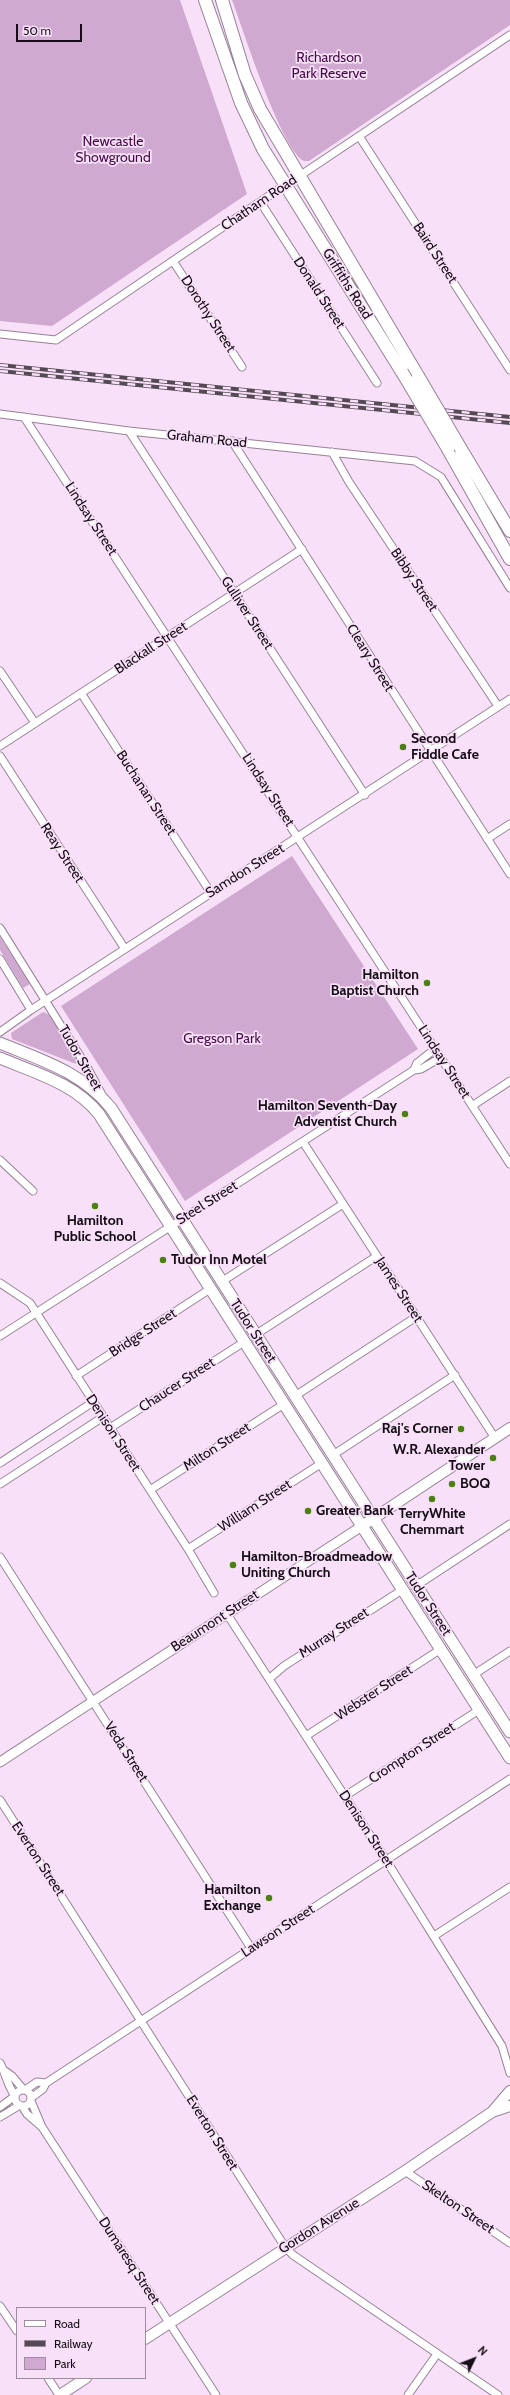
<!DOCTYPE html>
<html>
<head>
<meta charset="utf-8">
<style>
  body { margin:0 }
  #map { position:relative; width:510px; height:2395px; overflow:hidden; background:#f8e1f8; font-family:Cabin,sans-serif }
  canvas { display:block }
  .legend { position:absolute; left:16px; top:2307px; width:130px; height:72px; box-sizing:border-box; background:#f8e1f8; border:1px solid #9e8d9e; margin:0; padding:5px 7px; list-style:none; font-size:12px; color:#160e16 }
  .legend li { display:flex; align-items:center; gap:8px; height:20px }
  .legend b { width:20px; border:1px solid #9e8d9e }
  .north { position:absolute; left:454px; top:2339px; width:40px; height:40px; -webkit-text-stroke:3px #f8e1f8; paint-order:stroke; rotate:47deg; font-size:11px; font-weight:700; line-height:16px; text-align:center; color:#160e16 }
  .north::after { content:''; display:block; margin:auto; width:14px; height:18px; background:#160e16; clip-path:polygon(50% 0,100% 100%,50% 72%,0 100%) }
  .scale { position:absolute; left:16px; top:24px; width:66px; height:18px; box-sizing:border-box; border:2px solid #160e16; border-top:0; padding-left:5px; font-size:12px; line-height:14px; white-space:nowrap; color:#160e16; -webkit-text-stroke:3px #f8e1f8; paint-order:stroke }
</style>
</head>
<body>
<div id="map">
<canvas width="510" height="2395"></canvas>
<ul class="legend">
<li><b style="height:5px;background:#fff"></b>Road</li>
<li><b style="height:5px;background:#554955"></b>Railway</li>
<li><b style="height:11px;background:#cfa9d0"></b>Park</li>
</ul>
<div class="north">N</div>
<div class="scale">50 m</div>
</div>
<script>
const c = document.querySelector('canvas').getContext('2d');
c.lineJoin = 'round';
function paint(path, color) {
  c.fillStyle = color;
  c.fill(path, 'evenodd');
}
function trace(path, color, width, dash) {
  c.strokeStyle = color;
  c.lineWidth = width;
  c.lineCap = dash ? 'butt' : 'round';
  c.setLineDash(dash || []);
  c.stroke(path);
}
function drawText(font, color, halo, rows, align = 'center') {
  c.font = font + ' Cabin,sans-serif';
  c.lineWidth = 3.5;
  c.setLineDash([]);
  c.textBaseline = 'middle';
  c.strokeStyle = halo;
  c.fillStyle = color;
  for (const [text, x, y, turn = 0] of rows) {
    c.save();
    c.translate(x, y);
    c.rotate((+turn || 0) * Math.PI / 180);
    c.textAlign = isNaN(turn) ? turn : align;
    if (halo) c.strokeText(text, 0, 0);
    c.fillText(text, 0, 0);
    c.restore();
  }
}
const green = new Path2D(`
  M0,0H180L247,194L52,326L0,321Z
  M232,0H510V25L309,161H304C281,150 243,29 232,0Z
  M292,856L418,1049L185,1201L61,1006Z
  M0,937L30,984L23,988L0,950Z
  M43,1012L50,1015L78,1060L76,1064L12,1039L11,1033Z`);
const minor = new Path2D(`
  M359,136L510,370
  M298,177L510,35
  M261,203L377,383
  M173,261L242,367
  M0,334L56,340L285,185
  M0,414L129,431L415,461L441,477L510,588
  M24,417L510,1164
  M129,431L365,795
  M232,441L510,874
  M332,452L349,482L498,706
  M0,671L35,723
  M81,693L211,893
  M0,746L302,549
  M0,756L125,949
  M487,839L510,824
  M0,928L88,1069L101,1093
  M0,959L31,1010
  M0,1032L31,1010L510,699
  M414,1070L417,1063L435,1049
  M472,1106L510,1081
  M303,1142L495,1438
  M0,1160L33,1191
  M221,1282L343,1204
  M0,1283L30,1303L188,1549L214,1593
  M255,1335L377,1256
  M0,1336L414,1070L421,1069L440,1058
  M76,1376L210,1289
  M295,1396L416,1317
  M110,1428L244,1342
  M333,1455L455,1375
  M0,1463L93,1402
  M0,1484L103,1417
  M150,1490L284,1404
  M188,1549L322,1463
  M0,1557L251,1948
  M416,1586L510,1524
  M227,1614L386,1860L497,2038L502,2046L510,2073
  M473,1675L510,1651
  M269,1679L284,1666L402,1590
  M306,1736L441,1649
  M345,1796L479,1710
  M0,1800L285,2247L293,2255L498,2395
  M434,1936L510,1887
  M0,2063C6,2074 7,2085 15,2096
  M5,2071L12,2076L23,2089
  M15 2098a8 8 0 1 1 16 0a8 8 0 1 1-16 0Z
  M25,2090L37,2082L46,2083
  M31,2098L43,2089L46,2083L510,1779
  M31,2101L42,2127L216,2395
  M22,2106L27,2114L42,2127
  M0,2107L15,2096
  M0,2117L20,2105
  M405,2171L510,2243
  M0,2306L17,2331
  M48,2378L59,2395
  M408,2395L437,2354`);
const tertiary = new Path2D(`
  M0,1762L362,1526`);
const secondary = new Path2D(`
  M362,1526L510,1428
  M492,2112L510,2106
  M145,2339L405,2171L492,2112L510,2091
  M60,2395L86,2378`);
const primary = new Path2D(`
  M0,1043C41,1060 82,1072 111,1108L510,1732
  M0,1058C35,1073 74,1083 99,1114L510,1758`);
const trunk = new Path2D(`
  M205,0L241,103L263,149L402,372
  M222,0L245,75L260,109L418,376
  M448,449L510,559
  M461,449L510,531`);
const rail = new Path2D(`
  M0,365L510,417
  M0,371L510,423`);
const trunkBridge = new Path2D(`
  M402,372L448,449
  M418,376L461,449`);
const markers = [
  [403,747,4,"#4d8013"],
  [427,983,4,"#4d8013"],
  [405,1114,4,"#4d8013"],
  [95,1206,4,"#4d8013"],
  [163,1260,4,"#4d8013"],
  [461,1429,4,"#4d8013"],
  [493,1458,4,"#4d8013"],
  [452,1484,4,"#4d8013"],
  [432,1499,4,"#4d8013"],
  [308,1511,4,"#4d8013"],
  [233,1565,4,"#4d8013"],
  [269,1898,4,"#4d8013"]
];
const parkNames = [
  ["Richardson",329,58],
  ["Park Reserve",329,74],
  ["Newcastle",113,142],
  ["Showground",113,158],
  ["Gregson Park",222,1039]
];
const streetNames = [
  ["Chatham Road",259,203,-34],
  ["Baird Street",435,253,57],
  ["Griffiths Road",347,284,58],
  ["Donald Street",319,293,57],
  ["Dorothy Street",208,314,57],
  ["Graham Road",207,439,6],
  ["Lindsay Street",91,519,57],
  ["Bibby Street",414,580,56],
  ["Gulliver Street",247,613,57],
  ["Blackall Street",151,648,-33],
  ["Cleary Street",370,658,58],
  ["Lindsay Street",268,790,57],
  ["Buchanan Street",146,793,57],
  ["Reay Street",62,853,57],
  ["Samdon Street",245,871,-32],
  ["Tudor Street",80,1058,60],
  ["Lindsay Street",444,1062,57],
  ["Steel Street",207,1203,-32],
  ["James Street",399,1290,57],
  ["Tudor Street",253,1331,57],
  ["Bridge Street",143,1333,-33],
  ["Chaucer Street",177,1385,-33],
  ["Denison Street",113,1433,57],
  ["Milton Street",217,1447,-33],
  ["William Street",255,1506,-33],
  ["Tudor Street",428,1604,57],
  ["Beaumont Street",215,1621,-33],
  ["Murray Street",334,1633,-33],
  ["Webster Street",374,1693,-33],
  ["Veda Street",126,1752,57],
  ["Crompton Street",412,1753,-33],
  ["Denison Street",366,1829,57],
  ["Everton Street",38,1859,57],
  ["Lawson Street",278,1931,-33],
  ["Everton Street",212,2133,58],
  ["Skelton Street",458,2207,34],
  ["Gordon Avenue",319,2226,-32],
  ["Dumaresq Street",129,2261,57]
];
const poiNames = [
  ["Second",411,739],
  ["Fiddle Cafe",411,755],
  ["Hamilton",419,975,"right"],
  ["Baptist Church",419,991,"right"],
  ["Hamilton Seventh-Day",397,1106,"right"],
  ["Adventist Church",397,1122,"right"],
  ["Hamilton",95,1221,"center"],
  ["Public School",95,1237,"center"],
  ["Tudor Inn Motel",171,1260],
  ["Raj's Corner",453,1429,"right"],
  ["W.R. Alexander",485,1450,"right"],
  ["Tower",485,1466,"right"],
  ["BOQ",460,1484],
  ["Greater Bank",316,1511],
  ["TerryWhite",432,1514,"center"],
  ["Chemmart",432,1530,"center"],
  ["Hamilton-Broadmeadow",241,1557],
  ["Uniting Church",241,1573],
  ["Hamilton",261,1890,"right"],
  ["Exchange",261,1906,"right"]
];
paint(green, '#cfa9d0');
trace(minor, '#968196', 9);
trace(tertiary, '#968196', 11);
trace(secondary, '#968196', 12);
trace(primary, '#968196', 13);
trace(trunk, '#968196', 14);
trace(minor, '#fff', 7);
trace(tertiary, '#fff', 9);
trace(secondary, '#fff', 10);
trace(primary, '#fff', 11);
trace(trunk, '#fff', 12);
trace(rail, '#554955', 4);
trace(rail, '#f8e1f8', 2.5, [8]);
trace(trunkBridge, '#968196', 14, []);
trace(trunkBridge, '#fff', 12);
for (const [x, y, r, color] of markers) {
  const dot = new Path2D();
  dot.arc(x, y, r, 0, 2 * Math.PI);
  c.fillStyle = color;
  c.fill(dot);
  trace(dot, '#f8e1f8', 1.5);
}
drawText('14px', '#450c48', '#f8e1f8', parkNames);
drawText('14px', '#160e16', '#f8e1f8', streetNames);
drawText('bold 14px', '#160e16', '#f8e1f8', poiNames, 'left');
</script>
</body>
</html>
